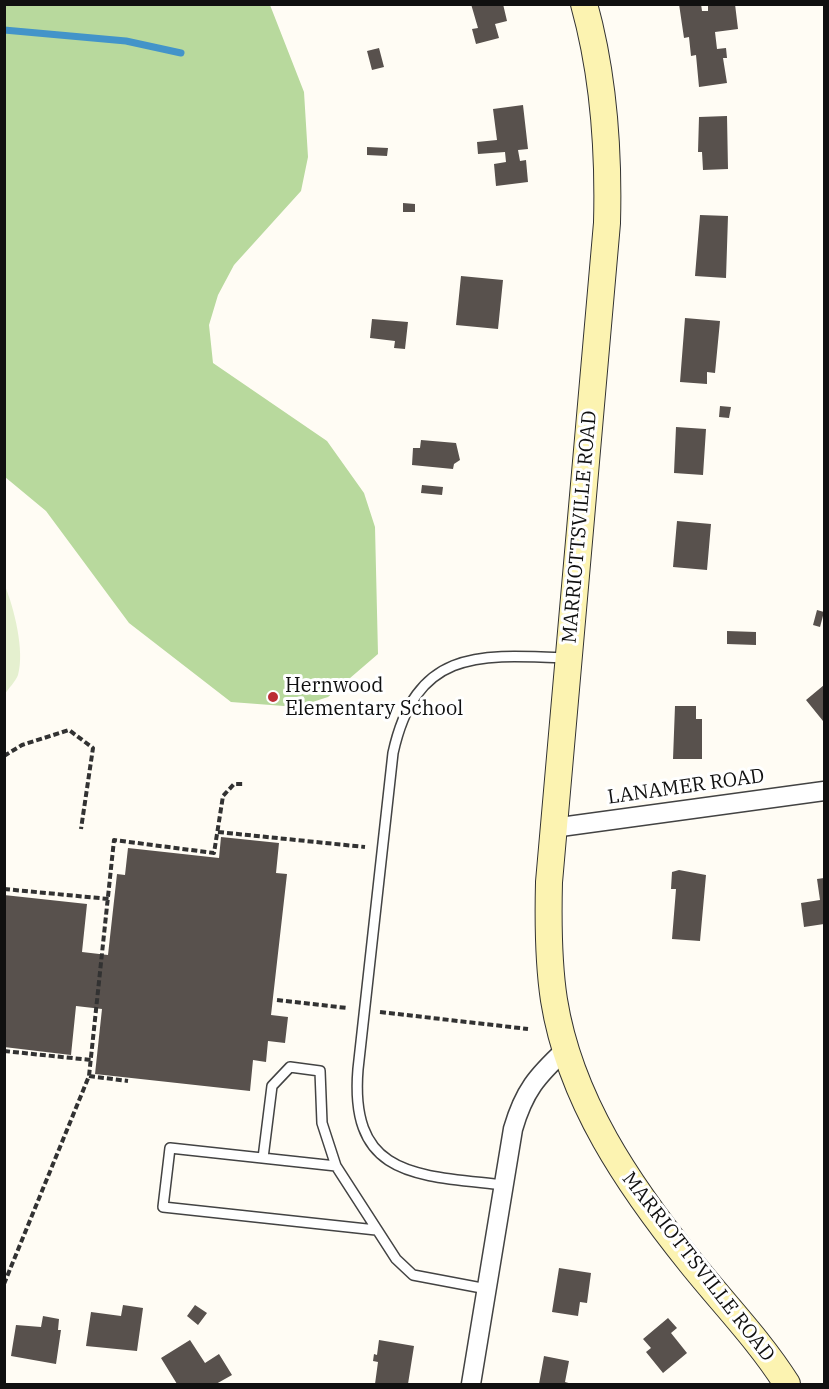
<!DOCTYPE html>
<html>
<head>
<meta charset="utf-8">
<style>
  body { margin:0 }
  #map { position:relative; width:829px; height:1389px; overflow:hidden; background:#fffcf4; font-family:"IBM Plex Serif",serif }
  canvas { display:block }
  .frame { position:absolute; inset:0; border:6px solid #101010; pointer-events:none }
</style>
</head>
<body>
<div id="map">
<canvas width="829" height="1389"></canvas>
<div class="frame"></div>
</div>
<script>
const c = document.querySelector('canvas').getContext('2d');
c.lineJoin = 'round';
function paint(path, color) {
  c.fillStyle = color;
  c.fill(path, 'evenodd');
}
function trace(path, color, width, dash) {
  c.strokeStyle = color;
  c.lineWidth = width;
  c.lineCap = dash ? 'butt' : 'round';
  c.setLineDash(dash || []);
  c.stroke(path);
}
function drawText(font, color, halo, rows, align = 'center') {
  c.font = font + ' "IBM Plex Serif",serif';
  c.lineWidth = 6;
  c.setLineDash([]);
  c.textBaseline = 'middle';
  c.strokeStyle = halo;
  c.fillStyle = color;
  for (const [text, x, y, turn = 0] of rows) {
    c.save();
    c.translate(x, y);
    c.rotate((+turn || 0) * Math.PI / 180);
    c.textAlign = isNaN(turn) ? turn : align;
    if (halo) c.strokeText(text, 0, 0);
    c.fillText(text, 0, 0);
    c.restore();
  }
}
const forest = new Path2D(`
  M4,5H270L304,92L308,157L301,191L234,265L218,295L209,325L213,363L327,441L364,493L375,527L378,654L328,697L297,707L231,702L129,623L46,511L5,477Z`);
const pitch = new Path2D(`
  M5,586C14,608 25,651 18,675C16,681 8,689 5,694Z`);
const stream = new Path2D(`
  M4,30L126,41L181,53`);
const building = new Path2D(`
  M471,4H503L507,21L495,24L499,38L476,44L472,29L478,28Z
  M679,4H701L702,11H708V4H735L738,29L715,32L717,49L726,48L727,58H723L727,83L699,87L696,55L691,56L689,37L684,38Z
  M379,48L384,67L372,70L367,51Z
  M523,105L528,149L518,150L520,161L526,160L528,182L496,186L494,164L506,162L505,152L478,154L477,142L497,140L493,109Z
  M727,116L728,169L703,170L702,152H698L699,117Z
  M367,147L388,148L387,156L367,155Z
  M403,203L415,204V212H403Z
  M700,215L728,216L726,278L695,276Z
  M461,276L503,280L498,329L456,325Z
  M685,318L720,321L715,373L707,372V384L680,382Z
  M372,319L408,322L405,349L394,348L395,341L370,338Z
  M720,406L731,407L729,418L719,417Z
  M676,427L706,429L703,475L674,473Z
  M421,440L456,443L460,460L454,464L453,469L412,465L413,448H420Z
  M422,485L443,487L442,495L421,493Z
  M677,521L711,524L707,570L673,567Z
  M817,610L824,612L820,627L813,625Z
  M727,631L756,632V645L727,644Z
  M824,685V720L823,721L806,700Z
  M675,706H696V719H702V759H673Z
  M221,837L279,843L276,873L287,874L271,1015L288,1017L285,1043L268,1041L266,1062L253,1060L250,1091L95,1074L102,1009L76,1006L71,1055L4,1047V895L87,904L82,952L108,955L117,874L125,875L128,848L219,858Z
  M679,870L706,875L700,941L672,939L676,889H671L672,872Z
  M824,878V924L804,927L801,903L820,900L817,879Z
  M559,1268L591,1273L587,1303L580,1302L578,1316L552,1312Z
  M123,1305L143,1308L137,1351L86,1346L91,1312L121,1316Z
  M195,1305L207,1313L198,1325L187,1316Z
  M43,1316L59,1319L58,1330H61L56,1364L11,1356L16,1325L41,1327Z
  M668,1318L677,1328L671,1333L687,1353L663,1373L646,1352L651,1348L643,1339Z
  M190,1340L205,1363L219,1354L232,1375L216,1384H177L161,1358Z
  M379,1340L414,1346L408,1384H375L378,1362L373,1361L374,1354L377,1355Z
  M544,1356L569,1361L565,1382L572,1384H539Z`);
const path = new Path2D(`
  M4,756L22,745L69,730L93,748L81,829
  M218,832L365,847
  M4,889L109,899
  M277,1000L347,1008
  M380,1012L528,1029
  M4,1051L91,1060
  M89,1076L128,1081
  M4,1284L89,1076L114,840L214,853L223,796L234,784H245`);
const lane = new Path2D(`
  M263,1158L272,1086L290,1067L320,1071L322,1123L336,1166L396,1259L413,1275L487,1289
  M336,1166L170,1148L163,1207L376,1230
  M504,1185C419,1175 349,1179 358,1069L393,753C416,649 478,654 566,658`);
const street = new Path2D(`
  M553,828L824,791
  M471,1384L513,1129C524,1091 537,1076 565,1050`);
const secondary = new Path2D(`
  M584,4C604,76 609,148 607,223L549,882C548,922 548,961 554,1000C570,1100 629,1186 691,1263C723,1303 760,1341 787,1384`);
const markers = [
  [273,697,6,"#bc2c34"]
];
const streetNames = [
  ["MARRIOTTSVILLE ROAD",580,527,-85],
  ["LANAMER ROAD",686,787,-8],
  ["MARRIOTTSVILLE ROAD",698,1267,52]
];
const poiNames = [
  ["Hernwood",285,686],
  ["Elementary School",285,709]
];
paint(forest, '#b8d99d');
paint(pitch, '#e5f0cf');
trace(stream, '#4394c9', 7);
paint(building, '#58514d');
trace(lane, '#434343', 12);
trace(street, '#434343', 21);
trace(secondary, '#323232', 28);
trace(path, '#323232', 4, [6, 3]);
trace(lane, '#fff', 9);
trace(street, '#fff', 18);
trace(secondary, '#fcf3b1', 26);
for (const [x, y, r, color] of markers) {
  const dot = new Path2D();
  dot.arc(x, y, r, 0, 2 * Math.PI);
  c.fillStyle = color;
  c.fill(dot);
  trace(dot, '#fff', 2);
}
drawText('20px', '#101010', '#fff', streetNames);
drawText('20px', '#101010', '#fff', poiNames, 'left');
</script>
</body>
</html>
